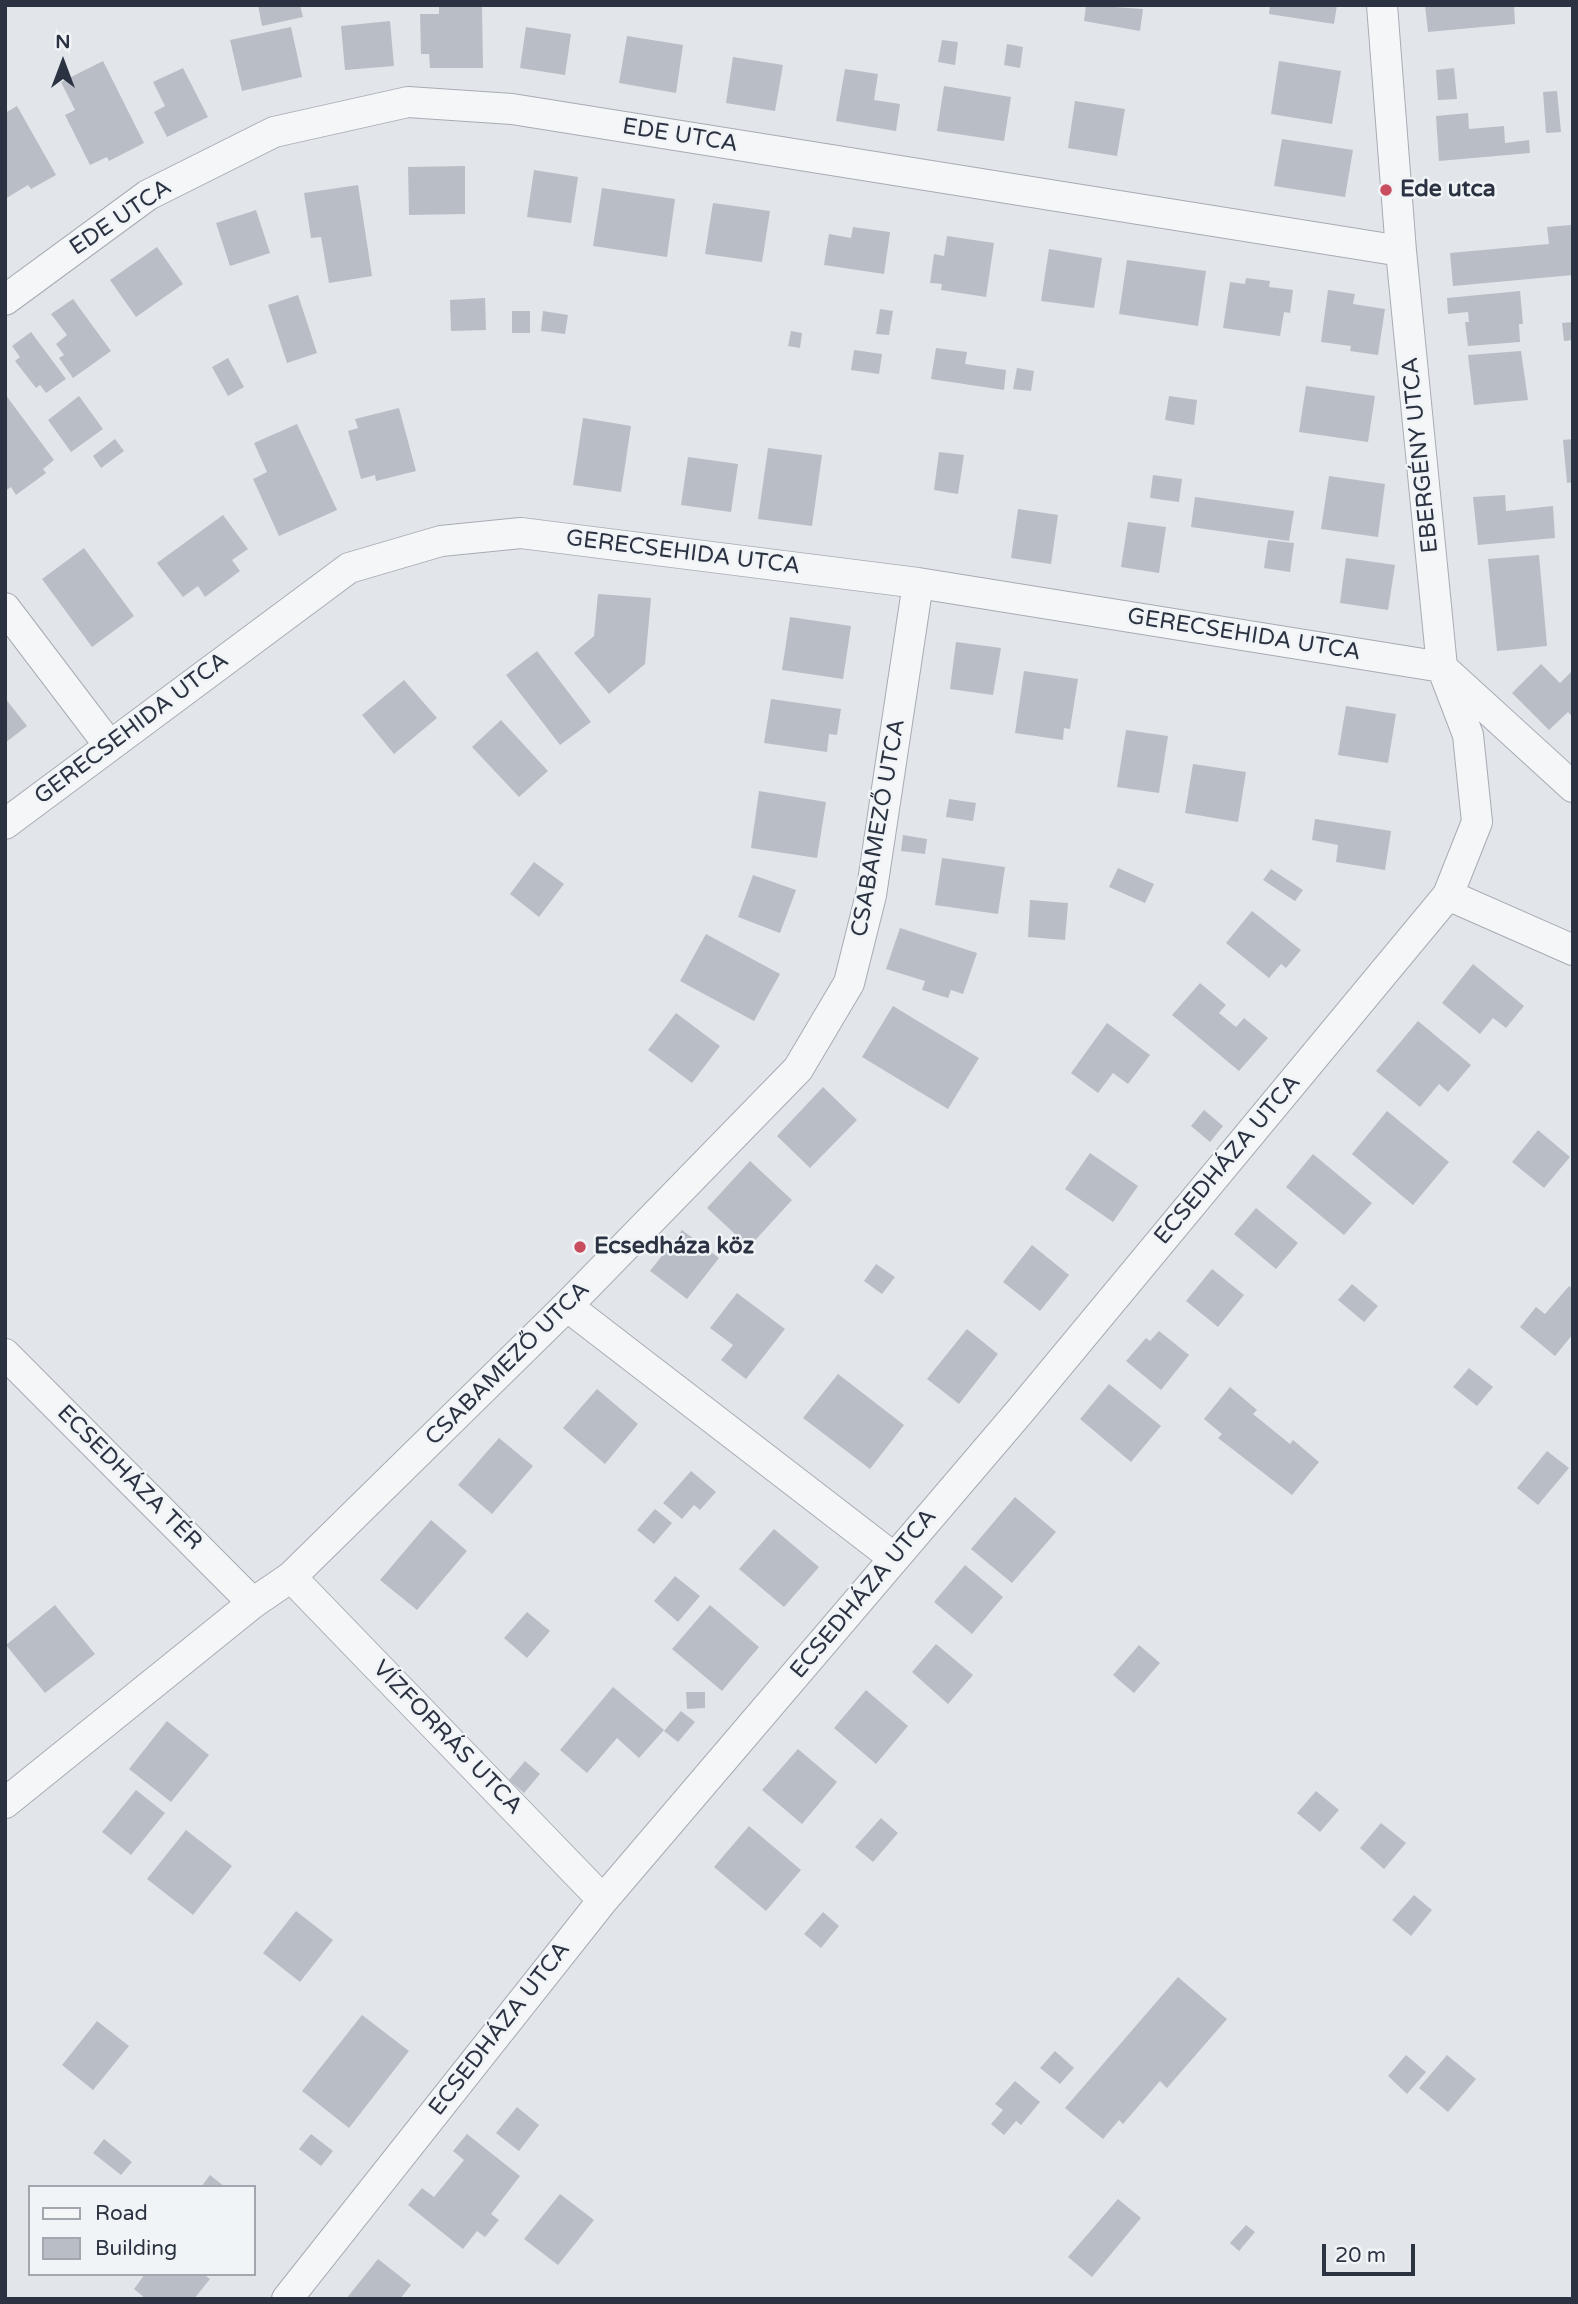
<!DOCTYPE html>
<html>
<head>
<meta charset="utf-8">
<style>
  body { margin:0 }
  #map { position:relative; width:1578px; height:2304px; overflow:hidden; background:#e2e5ea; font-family:"Varela Round",sans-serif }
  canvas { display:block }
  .frame { position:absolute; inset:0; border:7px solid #2b3241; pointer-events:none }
  .legend { position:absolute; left:28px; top:2185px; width:228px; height:91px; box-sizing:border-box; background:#f1f4f7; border:2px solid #a2a6ae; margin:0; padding:9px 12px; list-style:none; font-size:21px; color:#2b3241 }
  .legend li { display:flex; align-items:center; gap:14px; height:35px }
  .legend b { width:35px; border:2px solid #a2a6ae }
  .north { position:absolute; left:28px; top:28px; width:70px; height:70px; -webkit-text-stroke:5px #f1f4f7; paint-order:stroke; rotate:0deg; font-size:19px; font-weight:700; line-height:28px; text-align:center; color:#2b3241 }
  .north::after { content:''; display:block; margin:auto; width:24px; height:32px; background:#2b3241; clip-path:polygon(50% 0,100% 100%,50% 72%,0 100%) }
  .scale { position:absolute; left:1322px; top:2244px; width:93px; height:32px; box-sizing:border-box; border:4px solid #2b3241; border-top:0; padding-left:9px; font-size:21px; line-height:24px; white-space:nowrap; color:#2b3241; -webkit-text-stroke:5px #f1f4f7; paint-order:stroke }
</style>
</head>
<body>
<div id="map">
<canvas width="1578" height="2304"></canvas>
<div class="frame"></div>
<ul class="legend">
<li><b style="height:9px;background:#f4f6f8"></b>Road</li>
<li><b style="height:19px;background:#b9bec6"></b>Building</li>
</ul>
<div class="north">N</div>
<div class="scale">20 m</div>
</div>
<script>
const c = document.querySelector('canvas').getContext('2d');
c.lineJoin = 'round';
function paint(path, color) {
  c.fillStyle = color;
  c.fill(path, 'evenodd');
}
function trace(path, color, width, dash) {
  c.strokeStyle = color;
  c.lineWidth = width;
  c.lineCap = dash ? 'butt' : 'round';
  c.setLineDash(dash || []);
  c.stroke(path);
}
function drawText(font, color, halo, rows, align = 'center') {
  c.font = font + ' "Varela Round",sans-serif';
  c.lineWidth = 5;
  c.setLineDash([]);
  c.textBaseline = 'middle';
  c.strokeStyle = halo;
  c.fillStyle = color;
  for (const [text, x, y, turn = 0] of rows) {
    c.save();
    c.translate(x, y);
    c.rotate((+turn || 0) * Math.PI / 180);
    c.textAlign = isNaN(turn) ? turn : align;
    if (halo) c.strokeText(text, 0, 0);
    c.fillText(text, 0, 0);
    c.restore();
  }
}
const building = new Path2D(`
  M258,5H300L303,17L262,26Z
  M439,5H482L483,68H430L429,54H421L420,14H439Z
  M1086,5L1143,9L1140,31L1084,21Z
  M1270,5H1337L1334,24L1269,14Z
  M1425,5H1514L1515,24L1428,32Z
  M390,21L394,66L345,70L341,26Z
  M291,27L302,77L242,91L230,40Z
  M526,27L571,34L565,75L520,68Z
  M627,36L683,45L676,93L619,83Z
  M942,40L958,42L955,65L938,62Z
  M1007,44L1023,47L1020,68L1004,65Z
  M733,57L783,65L775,111L726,103Z
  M103,61L144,143L109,161L107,157L90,165L65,115L75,110L61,82Z
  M1279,61L1341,71L1332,124L1271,114Z
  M183,68L208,117L167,137L154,112L165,106L153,82Z
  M1454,68L1457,99L1438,100L1436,70Z
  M845,69L878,74L874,100L900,104L896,131L836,121Z
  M944,86L1011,97L1004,141L937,131Z
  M1557,91L1561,132L1546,133L1543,92Z
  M1075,101L1125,109L1117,156L1068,148Z
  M17,106L56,175L31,189L28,185L5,199V113Z
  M1468,113L1469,129L1504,126L1505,143L1529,140L1530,153L1439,161L1436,116Z
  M1282,139L1353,150L1345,197L1274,186Z
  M465,166V214L409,215L408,167Z
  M534,170L578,177L571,223L527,217Z
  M358,185L372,276L329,283L321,237L311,238L304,193Z
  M602,188L675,199L667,257L593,246Z
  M713,203L770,211L762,262L705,254Z
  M256,210L270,253L230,266L216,223Z
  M1571,225L1573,275L1453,286L1450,253L1549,244L1547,227Z
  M853,227L890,232L884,274L824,265L829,234L851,238Z
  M947,236L994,243L986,297L941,290L942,284L930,283L934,254L944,256Z
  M157,247L183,284L136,317L110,280Z
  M1049,249L1102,258L1094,308L1041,301Z
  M1127,260L1206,271L1198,326L1119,314Z
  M1246,278L1270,281L1269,287L1293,290L1290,313L1284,312L1280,336L1223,328L1230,282L1245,284Z
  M1328,290L1355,294L1353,304L1385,309L1378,355L1350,351L1351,346L1321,342Z
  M1520,291L1523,324H1519L1520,342L1468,346L1465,322H1469L1468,312L1448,314L1447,298Z
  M298,295L317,353L287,363L268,305Z
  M485,298L486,330L451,331L450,300Z
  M73,299L111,351L73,378L59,358L64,355L56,344L67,335L51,314Z
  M880,309L893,311L889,335L876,334Z
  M512,311H530V333H512Z
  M543,311L568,315L565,334L541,331Z
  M1573,322V340L1564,341L1562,323Z
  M791,331L802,333L800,348L788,346Z
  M31,332L66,379L46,393L40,385L36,388L15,361L20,357L12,346Z
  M936,348L967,352L965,364L1006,370L1004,390L931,379Z
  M854,350L882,354L879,374L851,370Z
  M1521,351L1528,400L1474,405L1468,355Z
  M228,358L244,387L228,396L212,367Z
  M1017,368L1034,371L1031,391L1013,389Z
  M1306,386L1375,396L1368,442L1299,432Z
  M5,394L54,460L43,469L46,473L16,495L11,487L5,491Z
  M79,396L103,429L71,452L48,420Z
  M1169,396L1197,400L1194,425L1165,420Z
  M399,408L416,471L376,481L375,475L361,479L348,431L358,428L355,419Z
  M583,418L631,426L621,492L573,485Z
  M297,424L337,510L279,536L253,479L267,472L254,443Z
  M115,439L124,451L101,468L93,456Z
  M1573,439V482L1567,483L1563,440Z
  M768,448L822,455L812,526L758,519Z
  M939,452L964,455L958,494L934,490Z
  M688,457L738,464L731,512L681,505Z
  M1153,475L1182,479L1179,502L1150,498Z
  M1329,476L1385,484L1378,537L1321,529Z
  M1505,495L1506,511L1553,506L1555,538L1478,545L1473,497Z
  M1195,497L1294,511L1289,541L1191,527Z
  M1018,509L1058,515L1051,564L1011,558Z
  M223,515L248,549L232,560L240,571L205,597L198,586L183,597L157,563Z
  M1128,522L1166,527L1159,573L1121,567Z
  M1268,540L1294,543L1290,572L1264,568Z
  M84,548L134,616L92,647L42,579Z
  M1539,555L1547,646L1497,651L1488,559Z
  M1346,558L1395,565L1388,610L1340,603Z
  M598,594L651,598L645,664L609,694L574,653L594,636Z
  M790,617L851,626L843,679L782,670Z
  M956,642L1001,648L993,695L950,689Z
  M537,651L591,722L560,745L506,675Z
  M1541,664L1560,683L1573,670V717L1568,712L1549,730L1512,693Z
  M1024,671L1078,679L1070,729L1064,728L1063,740L1015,733Z
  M404,680L437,718L394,754L362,715Z
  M5,698L27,726L5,743Z
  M771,699L841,709L837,735L829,734L827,752L764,743Z
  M1346,706L1396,714L1388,763L1338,755Z
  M501,720L548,771L519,797L472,747Z
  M1126,730L1168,736L1159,793L1117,787Z
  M1193,764L1246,772L1238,822L1185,813Z
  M759,791L826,802L817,858L751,848Z
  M949,799L976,803L973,821L946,817Z
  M1315,819L1391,831L1385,870L1336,862L1338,845L1312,840Z
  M903,835L927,839L925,854L901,851Z
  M942,858L1005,867L998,914L935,905Z
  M534,862L564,884L539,917L510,894Z
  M1118,868L1154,884L1145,903L1109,887Z
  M1271,869L1303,890L1295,901L1263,880Z
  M753,875L796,890L780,933L738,917Z
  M1030,900L1068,903L1065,940L1028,937Z
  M1252,911L1301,950L1286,968L1281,964L1269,978L1226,943Z
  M900,928L977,953L963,994L951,990L948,998L922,990L925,981L886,969Z
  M706,934L780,974L754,1021L680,981Z
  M1473,964L1524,1006L1506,1028L1493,1018L1480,1034L1442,1003Z
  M1200,983L1226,1005L1219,1013L1236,1027L1244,1018L1268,1038L1239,1071L1172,1015Z
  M893,1006L979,1058L948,1109L862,1057Z
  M676,1013L720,1046L692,1083L648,1050Z
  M1418,1021L1471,1065L1448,1092L1439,1084L1420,1107L1376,1071Z
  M1107,1023L1150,1055L1128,1084L1113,1073L1098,1093L1071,1073Z
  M823,1087L857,1120L810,1168L777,1136Z
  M1204,1110L1223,1126L1210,1142L1191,1126Z
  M1387,1111L1449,1162L1413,1205L1352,1154Z
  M1538,1130L1570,1157L1544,1188L1512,1162Z
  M1090,1153L1138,1186L1113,1222L1065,1189Z
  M1313,1154L1372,1203L1344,1235L1286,1187Z
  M750,1161L792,1200L749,1247L707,1208Z
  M1256,1208L1298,1243L1276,1269L1234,1234Z
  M682,1230L719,1258L687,1299L650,1271Z
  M1032,1245L1069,1275L1040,1311L1003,1282Z
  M876,1264L895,1277L882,1294L864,1281Z
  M1212,1269L1244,1295L1218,1327L1186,1301Z
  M1352,1284L1378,1306L1364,1322L1338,1300Z
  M1569,1286L1573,1289V1334L1555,1356L1520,1327L1536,1307L1545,1314Z
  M737,1293L785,1329L746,1379L721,1360L733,1345L710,1328Z
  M967,1329L998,1354L959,1404L927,1379Z
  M1159,1331L1189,1355L1161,1390L1126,1361L1146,1338L1150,1341Z
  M1469,1368L1493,1387L1477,1406L1453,1387Z
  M838,1374L904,1425L870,1469L803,1418Z
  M1109,1384L1161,1426L1131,1462L1080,1419Z
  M1230,1387L1257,1410L1253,1414L1290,1444L1293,1440L1319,1462L1292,1495L1218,1438L1222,1434L1204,1419Z
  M597,1389L638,1424L605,1464L563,1428Z
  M499,1438L533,1466L492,1514L458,1485Z
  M1547,1451L1569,1468L1538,1505L1517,1488Z
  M691,1471L716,1492L700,1510L694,1505L682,1519L663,1503Z
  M1015,1497L1056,1532L1012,1583L971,1549Z
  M655,1509L672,1523L654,1544L637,1530Z
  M431,1520L467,1551L417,1610L380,1580Z
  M774,1529L819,1567L784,1607L739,1569Z
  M965,1565L1003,1597L972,1634L934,1602Z
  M675,1576L700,1596L678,1622L654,1601Z
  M55,1605L95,1654L45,1693L6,1645Z
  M710,1605L759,1647L722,1691L672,1649Z
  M527,1612L550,1631L527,1658L504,1638Z
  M936,1644L973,1675L948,1704L912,1672Z
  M1139,1645L1160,1663L1134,1693L1113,1675Z
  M613,1687L664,1730L639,1758L617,1738L587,1773L560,1750Z
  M866,1690L908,1726L876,1764L834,1728Z
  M686,1692H705V1708L687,1709Z
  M681,1711L695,1722L678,1742L664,1731Z
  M167,1721L209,1755L171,1802L129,1769Z
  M798,1749L837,1782L802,1824L762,1790Z
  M525,1761L540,1774L524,1793L509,1780Z
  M136,1790L165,1813L131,1855L102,1832Z
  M1316,1791L1339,1810L1320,1832L1297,1813Z
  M881,1818L898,1833L873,1862L855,1847Z
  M1381,1823L1406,1843L1384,1869L1360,1848Z
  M749,1826L801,1870L766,1911L714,1867Z
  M186,1830L232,1866L193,1915L147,1879Z
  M1414,1895L1432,1910L1411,1936L1392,1920Z
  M296,1911L333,1940L300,1982L263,1953Z
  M823,1912L839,1926L821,1948L804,1934Z
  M1178,1977L1227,2019L1167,2088L1160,2081L1123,2124L1119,2120L1103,2139L1065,2108Z
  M362,2015L409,2051L349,2128L302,2091Z
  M97,2021L129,2046L93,2090L62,2065Z
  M1055,2051L1074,2068L1060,2084L1040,2068Z
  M1406,2055L1426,2072L1407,2094L1388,2076Z
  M1447,2055L1476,2079L1448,2112L1419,2088Z
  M1015,2081L1040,2102L1021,2125L1016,2121L1004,2135L991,2124L1003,2110L995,2104Z
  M517,2107L539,2125L519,2151L496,2133Z
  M311,2134L333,2151L321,2166L299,2149Z
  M467,2134L520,2176L491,2214L499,2220L485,2237L477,2231L463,2249L408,2205L422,2188L434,2197L464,2160L453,2151Z
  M104,2139L132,2162L121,2175L93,2153Z
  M210,2175L225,2187H201Z
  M560,2194L594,2220L558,2265L524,2239Z
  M1118,2199L1141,2218L1092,2277L1068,2257Z
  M1246,2225L1255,2232L1239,2251L1230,2243Z
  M378,2259L411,2285L400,2299H346Z
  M145,2274H203L210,2279L194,2299H146L134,2289Z`);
const street = new Path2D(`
  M5,300L148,195L274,132L408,102L512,109L1401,251
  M5,608L109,745
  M1447,672L1573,787
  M5,824L349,568L441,541L521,533L918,583L1442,667
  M1448,895L1573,950
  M567,1306L894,1558
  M5,1354L253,1603
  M291,1577L603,1900
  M5,1803L253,1603L291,1577L567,1306L798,1069L849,983L871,895L918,583
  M287,2299L603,1900L1021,1410L1448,895L1477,822L1468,735L1442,667L1401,251L1382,5`);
const markers = [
  [1386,190,7,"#c94d5e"],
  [580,1247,7,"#c94d5e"]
];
const streetNames = [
  ["EDE UTCA",680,136,9],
  ["EDE UTCA",121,218,-34],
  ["EBERGÉNY UTCA",1421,455,-96],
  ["GERECSEHIDA UTCA",683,553,7],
  ["GERECSEHIDA UTCA",1244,635,9],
  ["GERECSEHIDA UTCA",132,729,-37],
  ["CSABAMEZŐ UTCA",879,828,-80],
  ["ECSEDHÁZA UTCA",1228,1160,-50],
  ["CSABAMEZŐ UTCA",508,1364,-45],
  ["ECSEDHÁZA TÉR",129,1478,45],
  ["ECSEDHÁZA UTCA",864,1594,-50],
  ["VÍZFORRÁS UTCA",447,1738,46],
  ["ECSEDHÁZA UTCA",500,2029,-52]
];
const poiNames = [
  ["Ede utca",1400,190],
  ["Ecsedháza köz",594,1247]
];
paint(building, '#b9bec6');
trace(street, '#a7acb4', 32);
trace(street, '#f4f6f8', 30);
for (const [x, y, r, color] of markers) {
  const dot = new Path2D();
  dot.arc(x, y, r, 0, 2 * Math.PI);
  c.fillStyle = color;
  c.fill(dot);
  trace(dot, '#f1f4f7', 2.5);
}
drawText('23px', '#2b3241', '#f1f4f7', streetNames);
drawText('bold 23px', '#2b3241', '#f1f4f7', poiNames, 'left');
</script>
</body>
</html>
